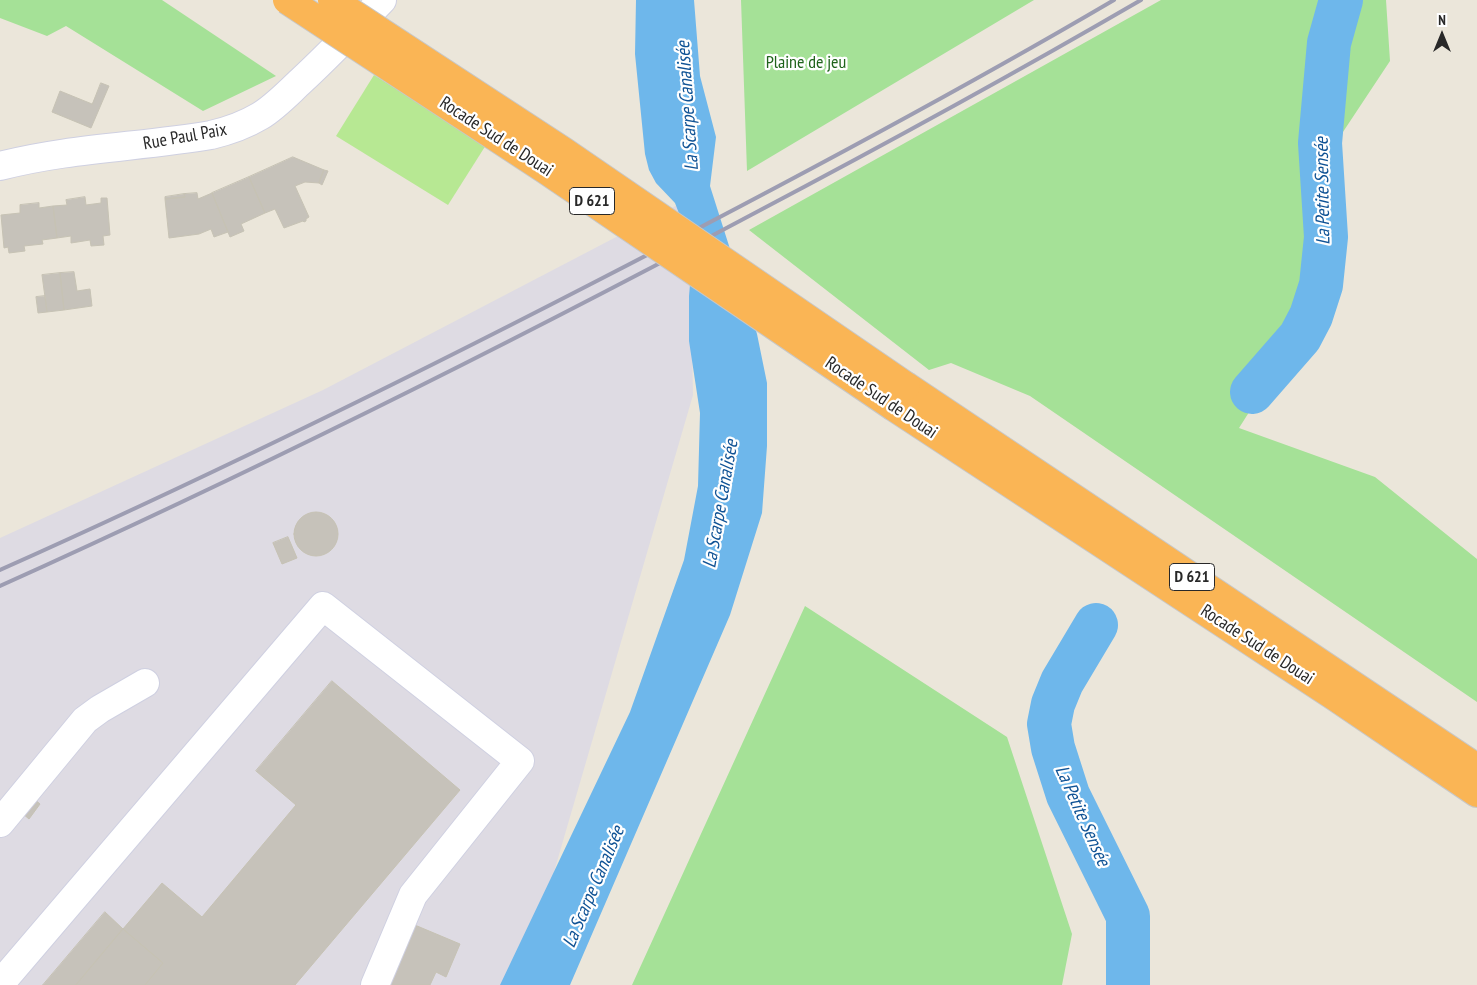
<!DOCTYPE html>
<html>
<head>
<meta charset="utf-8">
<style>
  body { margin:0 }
  #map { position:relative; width:1477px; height:985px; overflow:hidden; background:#ebe6da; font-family:"PT Sans Narrow",sans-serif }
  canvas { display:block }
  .north { position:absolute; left:1417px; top:10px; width:50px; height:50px; -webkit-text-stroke:4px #fff; paint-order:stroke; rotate:0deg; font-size:14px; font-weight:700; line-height:20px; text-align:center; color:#282828 }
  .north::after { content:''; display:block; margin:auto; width:18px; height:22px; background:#282828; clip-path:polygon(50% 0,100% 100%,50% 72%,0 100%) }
</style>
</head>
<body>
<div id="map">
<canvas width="1477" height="985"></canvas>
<div class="north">N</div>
</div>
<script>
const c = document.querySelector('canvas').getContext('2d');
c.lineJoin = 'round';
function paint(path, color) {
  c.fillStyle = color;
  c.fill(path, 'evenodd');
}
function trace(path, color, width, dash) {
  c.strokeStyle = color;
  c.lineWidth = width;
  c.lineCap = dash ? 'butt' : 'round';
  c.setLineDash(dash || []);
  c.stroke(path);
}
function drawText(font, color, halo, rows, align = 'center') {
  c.font = font + ' "PT Sans Narrow",sans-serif';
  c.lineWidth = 4.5;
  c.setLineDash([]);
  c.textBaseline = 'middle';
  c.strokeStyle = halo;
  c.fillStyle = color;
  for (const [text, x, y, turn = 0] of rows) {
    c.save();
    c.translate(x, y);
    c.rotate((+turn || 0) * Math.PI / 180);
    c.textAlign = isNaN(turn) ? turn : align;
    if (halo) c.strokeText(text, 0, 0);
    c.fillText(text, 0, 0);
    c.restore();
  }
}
const industrial = new Path2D(`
  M689,199L693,395L521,985H0V538L323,390Z`);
const green = new Path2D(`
  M0,0H162L276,76L203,111L66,26L47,36L0,18Z
  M741,0H1034L747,171Z
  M1161,0H1386L1390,61L1333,147V280L1239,428L1375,477L1477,559V702L1030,396L951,363L929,370L749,230Z
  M805,606L1007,737L1072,934L1062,985H632Z`);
const pitch = new Path2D(`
  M374,75L486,145L448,205L336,136Z`);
const water = new Path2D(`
  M636,0H694L700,76L716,137L710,186L757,334L767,383V446L762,513L730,615L570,985H500L630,712L684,560L698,486L700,413L689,341V296L691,273L680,216L675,203L656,183L649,170L645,154L635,54Z`);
const river = new Path2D(`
  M1252,392L1300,337L1311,316L1321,285L1326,237L1320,143L1329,43L1341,0
  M1096,625L1062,682L1053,704L1049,724L1053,748L1068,795L1128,916V985`);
const building = new Path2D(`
  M101,83L109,86L91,128L52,112L60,91L92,104Z
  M293,157L324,170L319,183L305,182L295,186L309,217L306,219V221L304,222L303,221L284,228L275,209L265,213L249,177Z
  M324,170L328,171L322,185L319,183Z
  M249,177L265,213L241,224L244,231L230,237L212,193Z
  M197,193L198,199L212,193L228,232L214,237L211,229L199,234L169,238L165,199L185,197L184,194Z
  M184,194L185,197L165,199V197Z
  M85,197L86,205L101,203V198H107L110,235L103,236L104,245L91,246L90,240L71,243V236L57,238L53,206L67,205L66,200Z
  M39,203V208L53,206L57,238L42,240L43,244L24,246L25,251L9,253L8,247L4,248L1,215L20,213V205Z
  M74,272L77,291L90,289L92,306L64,310L60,273Z
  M60,273L64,310L47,312L42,275Z
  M45,296L47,312L38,313L36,297Z
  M294 534a22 22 0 1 1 44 0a22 22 0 1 1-44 0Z
  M288,537L297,558L282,564L273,543Z
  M332,681L460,790L295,985H145L163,963L123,929L162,883L202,917L296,805L256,771Z
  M33,798L40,804L29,819L22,813Z
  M105,912L123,929L76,985H43Z
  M410,923L460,944L446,977L436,972L430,985H383Z
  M123,929L163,963L145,985H76Z`);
const minor = new Path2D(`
  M0,166C69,148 141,147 211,135C228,131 245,125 260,116C275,107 288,93 301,81C329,55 355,28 382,0
  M0,823L85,720L100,709L145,683
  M0,984L323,606L520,761L413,895L375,985`);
const highway = new Path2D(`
  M906,386L1477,768
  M894,407L1334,696L1477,793`);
const rail = new Path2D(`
  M0,570C199,481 395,385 589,285C766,194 942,101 1114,0
  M0,586C255,471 505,346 751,215C882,146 1012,75 1141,0`);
const highwayBridge = new Path2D(`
  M287,0L546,170L894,407
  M332,0L563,151L906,386`);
const shields = [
  [592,201,45],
  [1192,577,45]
];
const shieldNames = [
  ["D 621",592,201],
  ["D 621",1192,577]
];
const parkNames = [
  ["Plaine de jeu",806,63]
];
const streetNames = [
  ["Rue Paul Paix",185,137,-10],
  ["Rocade Sud de Douai",496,137,33],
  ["Rocade Sud de Douai",881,398,34],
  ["Rocade Sud de Douai",1257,645,33]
];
const waterNames = [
  ["La Scarpe Canalisée",688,106,-94],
  ["La Petite Sensée",1323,191,-91],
  ["La Scarpe Canalisée",721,504,-80],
  ["La Petite Sensée",1082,816,66],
  ["La Scarpe Canalisée",594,887,-67]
];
paint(industrial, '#dedbe3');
paint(green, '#a5e197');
paint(pitch, '#b7e893');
paint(water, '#6eb7eb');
trace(river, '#6eb7eb', 44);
paint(building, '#c6c2ba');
trace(building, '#c6c2b4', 1);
trace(minor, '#cfd0e1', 30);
trace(highway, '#c7c7c7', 30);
trace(minor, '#fff', 28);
trace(highway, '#fab555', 28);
trace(rail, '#9d9db2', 4);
trace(highwayBridge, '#c7c7c7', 30, []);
trace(highwayBridge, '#fab555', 28);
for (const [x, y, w] of shields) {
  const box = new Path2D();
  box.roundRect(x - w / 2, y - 13.5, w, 27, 4);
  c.fillStyle = '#fff';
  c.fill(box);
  trace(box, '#282828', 1);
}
drawText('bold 16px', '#282828', null, shieldNames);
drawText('18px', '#1f631b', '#fff', parkNames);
drawText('18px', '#282828', '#fff', streetNames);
drawText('italic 19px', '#105395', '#fff', waterNames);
</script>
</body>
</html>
